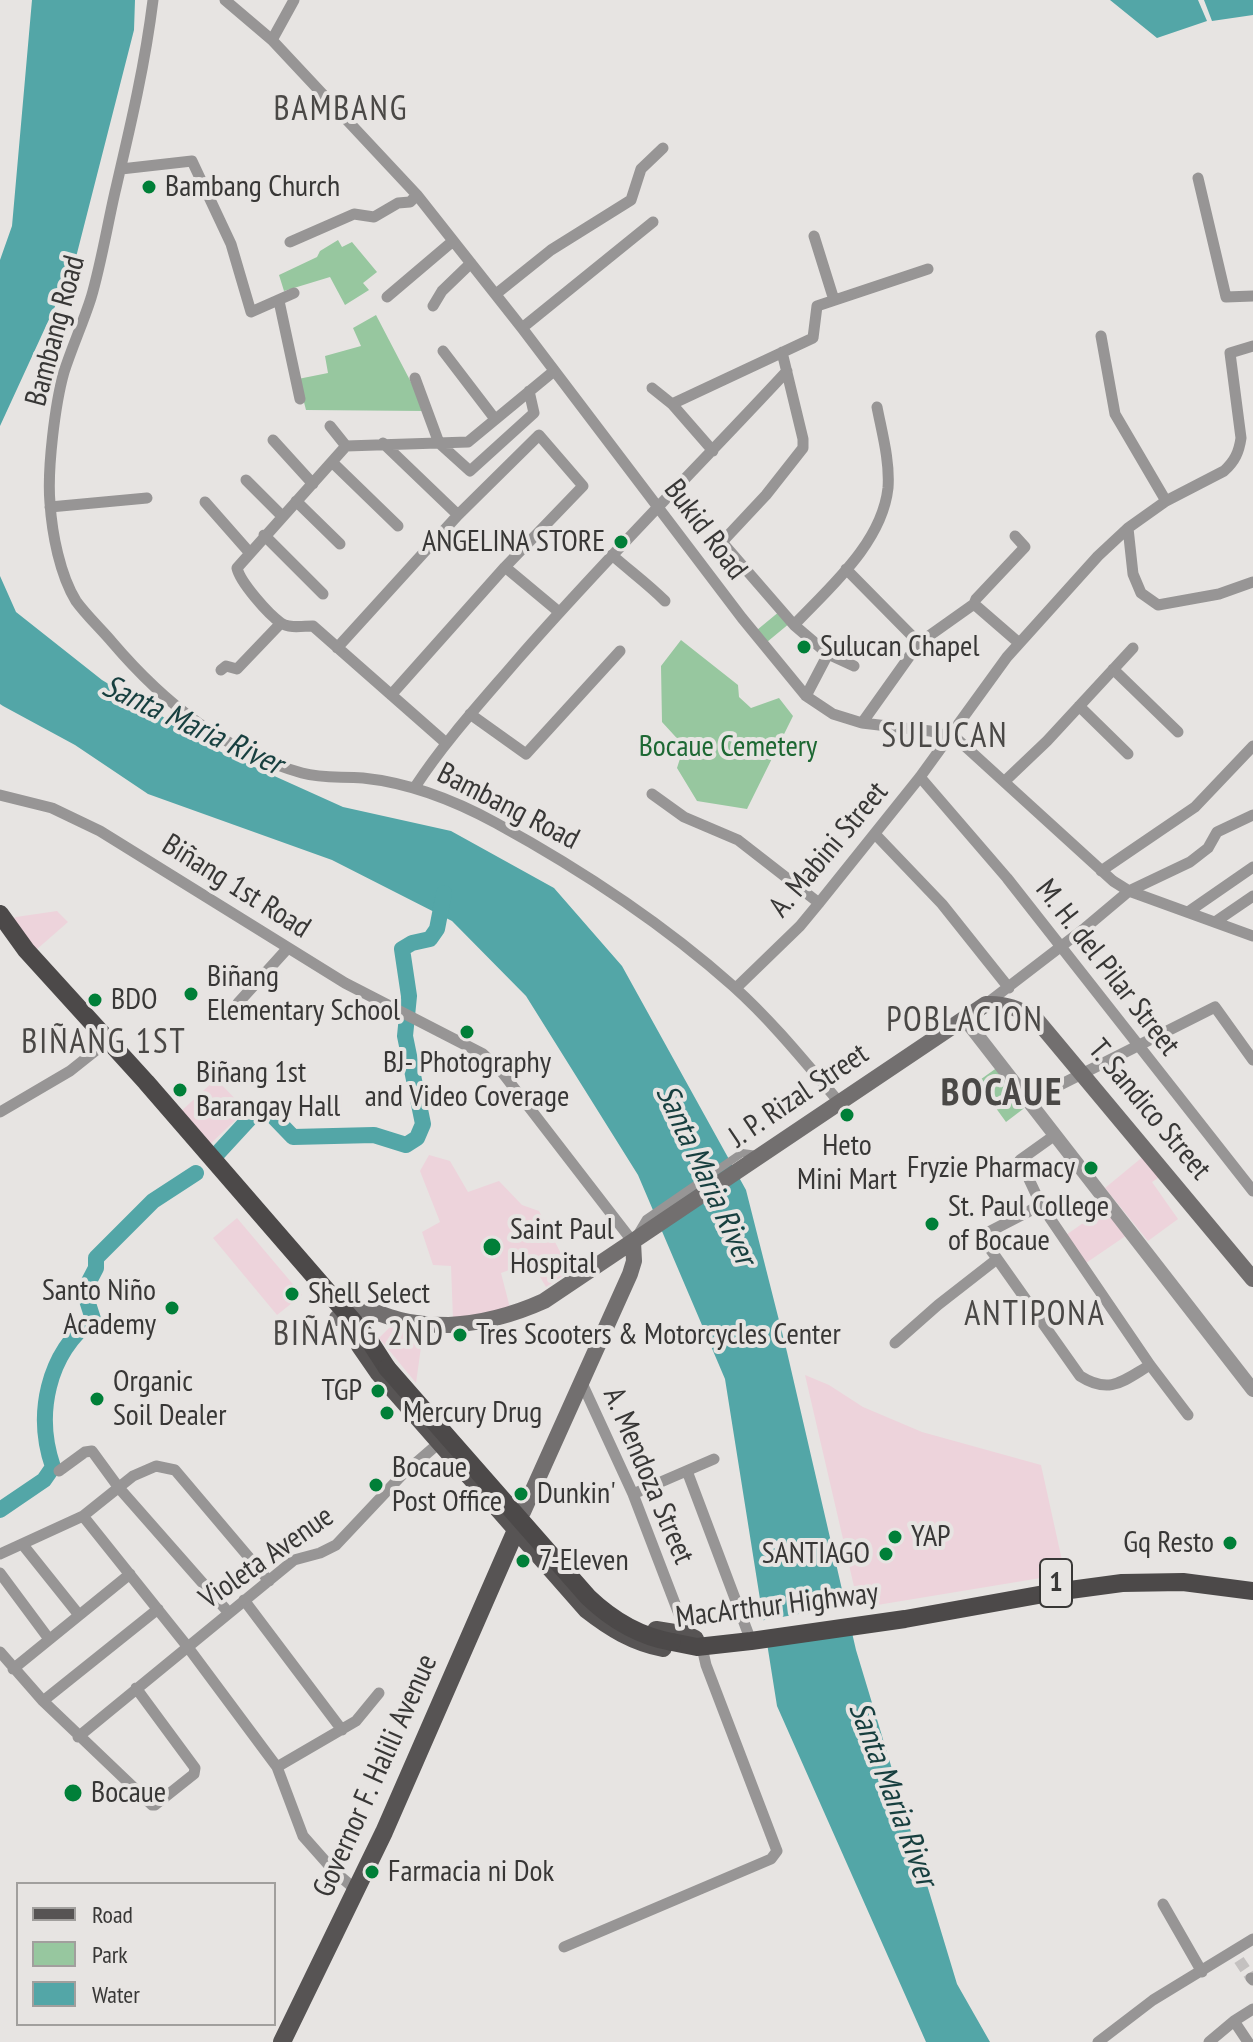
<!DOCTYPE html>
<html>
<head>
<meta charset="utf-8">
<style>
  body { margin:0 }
  #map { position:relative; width:1253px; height:2042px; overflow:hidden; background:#e7e4e2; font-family:"PT Sans Narrow",sans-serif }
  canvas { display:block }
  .legend { position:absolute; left:16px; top:1882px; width:260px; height:144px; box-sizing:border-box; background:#e7e4e2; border:2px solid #a19f9d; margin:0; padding:10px 14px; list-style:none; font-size:24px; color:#383736 }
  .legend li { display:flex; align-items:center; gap:16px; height:40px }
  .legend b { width:40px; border:2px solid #a19f9d }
</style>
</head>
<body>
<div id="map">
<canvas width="1253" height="2042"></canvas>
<ul class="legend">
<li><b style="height:10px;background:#575454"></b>Road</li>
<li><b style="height:22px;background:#97c79f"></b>Park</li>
<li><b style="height:22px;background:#53a6a7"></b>Water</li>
</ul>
</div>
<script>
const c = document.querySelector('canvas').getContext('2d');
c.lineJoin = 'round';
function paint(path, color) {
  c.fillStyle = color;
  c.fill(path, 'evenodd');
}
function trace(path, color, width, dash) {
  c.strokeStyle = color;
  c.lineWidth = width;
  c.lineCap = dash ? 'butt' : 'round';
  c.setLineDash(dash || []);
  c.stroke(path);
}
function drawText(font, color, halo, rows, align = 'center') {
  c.font = font + ' "PT Sans Narrow",sans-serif';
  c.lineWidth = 8;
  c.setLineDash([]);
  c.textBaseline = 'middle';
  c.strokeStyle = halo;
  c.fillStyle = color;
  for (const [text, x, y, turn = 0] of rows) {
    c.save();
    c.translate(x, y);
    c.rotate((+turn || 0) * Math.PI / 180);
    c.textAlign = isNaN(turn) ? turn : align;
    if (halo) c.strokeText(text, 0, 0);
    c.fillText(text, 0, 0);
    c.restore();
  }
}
const commercial = new Path2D(`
  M57,911L68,922L36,950L9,921L16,917Z
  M216,1079L246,1110L207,1147L178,1114Z
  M429,1155L450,1161L468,1192L499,1181L522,1205L539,1211L570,1271L546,1287L531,1262L501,1273L510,1308L453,1319L451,1266L433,1265L422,1232L440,1222L420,1171Z
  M1145,1155L1161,1176L1152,1182L1178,1219L1148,1241L1105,1188Z
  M1100,1195L1127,1235L1086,1263L1066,1235L1086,1221L1078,1210Z
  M237,1218L302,1295L277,1315L213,1238Z
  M390,1327L407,1330L421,1347L416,1383L379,1338Z
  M805,1375L829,1385L863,1407L922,1432L1041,1465L1065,1574L859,1608Z`);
const green = new Path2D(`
  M338,240L342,247L352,242L377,272L363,283L369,290L345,305L330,277L284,291L279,275L317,257L320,251Z
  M376,315L426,411L306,410L298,379L328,373L325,356L361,346L353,328Z
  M780,611L790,623L767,642L757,630Z
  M681,640L738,685L739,697L751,708L779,698L793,716L747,809L697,801L677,768L684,746L662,722L661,666Z
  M998,1067L1027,1106L1006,1122L977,1082Z`);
const water = new Path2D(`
  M32,0H135L134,30L74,265L0,426V260L12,226Z
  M1110,0H1198L1207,21L1157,38Z
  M1204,0H1253V15L1212,21Z
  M0,576L16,612L102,680L221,752L343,807L451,831L554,888L622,966L746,1190L787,1352L856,1650L957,1984L990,2042H926L777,1706L725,1379L638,1175L526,996L452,921L332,860L148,794L75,745L3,706L0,704Z`);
const pier = new Path2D(`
  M850,1605L855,1630L763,1646L759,1621Z`);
const river = new Path2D(`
  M216,1155L251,1117L268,1111L293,1137L374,1135L406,1145L417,1138L423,1124L405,1036L409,996L402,949L412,943L430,939L437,929L444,893
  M0,1510L44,1480L53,1467C35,1415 47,1354 93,1319L84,1291L96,1268V1258L153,1201L196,1173`);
const minorTunnel = new Path2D(`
  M1239,1960L1251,1978`);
const pedestrian = new Path2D(`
  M637,1234L646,1219L742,1153L758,1155`);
const minor = new Path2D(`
  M153,0C145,65 130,128 115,192C107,227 101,264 91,298C83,323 72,347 64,372C55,404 47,470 50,503C52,534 60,575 76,601C86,615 101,629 112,642C164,703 224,751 302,773C323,779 342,776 363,778C411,783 454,800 496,823C580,869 661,922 733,986C772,1021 805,1062 839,1102
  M225,0L272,40L417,195L522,328L742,618L806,696L833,714L862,723L930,731L956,738L1113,881L1129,891L1253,936
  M272,40L294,0
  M121,169L192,161L231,244L251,312L294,293
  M1198,178L1226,297L1253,296
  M814,236L834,300
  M290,242L354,214L374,217L398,203L410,202L417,195
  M496,294L551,250L631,200L641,169L663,148
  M387,297L453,241
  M279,301L300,399
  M433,306L442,291L471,263
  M522,328L653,222
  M1101,336L1115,414L1166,501
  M443,351L495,419
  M782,352L803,439V448L766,495L722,542L794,625L828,654
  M415,378L439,443L470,471L534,413L529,391
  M652,388L672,404L713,451
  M672,404L813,338L817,306L928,269
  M330,426L346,446
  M273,440L313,484
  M383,443L458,515
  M332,462L398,526
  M246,480L282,516
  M296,501L340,544
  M205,502L249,552
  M50,507L147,498
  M1128,528L1133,574L1141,593L1158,605L1219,594L1253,582
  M264,535L323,594
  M1015,536L1025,547L976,599L974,604L1019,643
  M612,555C630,571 648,584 665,601
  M505,567L559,612
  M846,569L919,643
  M794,625C830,587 882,543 888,488C890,461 882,433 877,407
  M337,648L458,515L539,435L583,486L505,567L391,695
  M1113,669L1178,732
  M221,670L226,666L237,669L281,623
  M806,696L828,654L854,666
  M1079,706L1128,754
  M470,714L526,754L620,651
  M862,723L919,643L974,604
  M446,743L313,626C303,626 290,629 281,623C268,614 240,582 237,568L346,446L468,442L554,371
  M920,777L1007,878L1253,1191
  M1005,781L1047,741L1133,648
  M415,787C445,741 482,701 518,659C604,560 698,467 787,371
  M652,794L684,817L738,840L819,903
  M0,795L52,808L100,831L345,983L483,1054L501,1071L633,1242
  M875,834L942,904L1009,988
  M1101,871L1195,807L1253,746
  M1188,912L1253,867
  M1215,922L1253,896
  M736,988L800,926L819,903L920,777L1007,657L1098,556L1128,528L1166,501L1224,471C1235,461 1239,452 1241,438L1230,353L1253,346
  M238,1003L287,949
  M986,1004L1085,928L1129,891L1190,862L1208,848L1217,832L1253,815
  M1028,1101L1215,1007L1253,1060
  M0,1112L70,1071L109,1040
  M1055,1135L1020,1160L1041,1205L1150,1365L1188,1415
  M1041,1205L981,1236L1080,1376C1110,1395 1123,1381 1150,1365
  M895,1343L938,1305L997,1259
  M581,1381L633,1494L687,1635
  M59,1471L85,1452L92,1451L119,1488L229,1613
  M687,1471L751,1641
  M633,1494L714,1459
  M83,1516L187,1646L277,1767L303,1836L334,1871L356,1890
  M23,1545L79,1615
  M0,1554L83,1516L133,1476L156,1466L175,1470L269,1581
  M0,1573L49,1639
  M244,1600L342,1730
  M0,1652L43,1701L152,1805H155L194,1774L195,1768L136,1688
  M13,1669L130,1574
  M43,1701L158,1609
  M78,1737L294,1560L320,1553L336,1545L402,1475L439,1443
  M277,1767L356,1721L379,1693
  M1163,1904L1202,1972
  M564,1947L771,1859L777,1851L706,1665L701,1643
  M1251,1978L1253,1980
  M1234,2021L1248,2042
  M1098,2042L1153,2000L1253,1939
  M1209,2042L1234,2021L1253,2009`);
const tertiary = new Path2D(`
  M964,1018L1253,1390`);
const secondary = new Path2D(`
  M337,1318C358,1301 377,1314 400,1320C415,1324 434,1325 449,1325C484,1323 513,1315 544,1301L986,1004C1006,1003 1019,1009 1036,1019L1253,1279
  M523,1512L630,1274L634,1261L633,1242`);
const primary = new Path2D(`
  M360,1346L378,1372L587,1610C610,1628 633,1642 663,1648
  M656,1630L687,1635L695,1639
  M282,2042L384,1832L516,1530`);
const trunk = new Path2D(`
  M0,914L26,950L146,1082L367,1337L387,1368
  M672,1642L697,1647L751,1641L905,1619L1055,1592L1122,1583L1183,1582L1253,1591`);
const trunkBridge = new Path2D(`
  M387,1368L588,1597C612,1620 638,1636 672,1642`);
const markers = [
  [149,187,8,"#007f38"],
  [621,542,8,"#007f38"],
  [804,647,8,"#007f38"],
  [191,994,8,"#007f38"],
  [95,1000,8,"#007f38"],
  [467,1032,8,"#007f38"],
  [180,1090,8,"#007f38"],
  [847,1115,8,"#007f38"],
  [1091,1168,8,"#007f38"],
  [932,1224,8,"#007f38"],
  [492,1247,10,"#007f38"],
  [292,1294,8,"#007f38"],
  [172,1308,8,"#007f38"],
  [460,1335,8,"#007f38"],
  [378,1391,8,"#007f38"],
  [97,1399,8,"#007f38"],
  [387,1413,8,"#007f38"],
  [376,1485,8,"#007f38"],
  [521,1494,8,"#007f38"],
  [895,1537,8,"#007f38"],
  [1230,1543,8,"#007f38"],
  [886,1554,8,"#007f38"],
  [523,1561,8,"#007f38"],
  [73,1793,10,"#007f38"],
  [372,1872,8,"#007f38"]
];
const shields = [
  [1056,1583,32]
];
const shieldNames = [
  ["1",1056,1583]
];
const poiNames = [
  ["Bambang Church",165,187],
  ["ANGELINA STORE",605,542,"right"],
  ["Sulucan Chapel",820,647],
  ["Biñang",207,977],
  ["Elementary School",207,1011],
  ["BDO",111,1000],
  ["BJ- Photography",467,1063,"center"],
  ["and Video Coverage",467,1097,"center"],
  ["Biñang 1st",196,1073],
  ["Barangay Hall",196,1107],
  ["Heto",847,1146,"center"],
  ["Mini Mart",847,1180,"center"],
  ["Fryzie Pharmacy",1075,1168,"right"],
  ["St. Paul College",948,1207],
  ["of Bocaue",948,1241],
  ["Saint Paul",510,1230],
  ["Hospital",510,1264],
  ["Santo Niño",156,1291,"right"],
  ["Academy",156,1325,"right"],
  ["Shell Select",308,1294],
  ["Tres Scooters & Motorcycles Center",476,1335],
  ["Organic",113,1382],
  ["Soil Dealer",113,1416],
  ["TGP",362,1391,"right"],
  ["Mercury Drug",403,1413],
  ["Bocaue",392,1468],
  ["Post Office",392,1502],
  ["Dunkin'",537,1494],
  ["YAP",911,1537],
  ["Gq Resto",1214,1543,"right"],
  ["SANTIAGO",870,1554,"right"],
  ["7-Eleven",539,1561],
  ["Bocaue",91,1793],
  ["Farmacia ni Dok",388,1872]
];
const streetNames = [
  ["Bambang Road",56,331,-75],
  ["Bukid Road",705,530,53],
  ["Bambang Road",508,807,27],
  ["A. Mabini Street",829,850,-50],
  ["Biñang 1st Road",236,887,32],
  ["M. H. del Pilar Street",1107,968,52],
  ["J. P. Rizal Street",799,1096,-34],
  ["T. Sandico Street",1149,1110,50],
  ["A. Mendoza Street",648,1476,67],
  ["Violeta Avenue",267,1558,-35],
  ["MacArthur Highway",777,1606,-7],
  ["Governor F. Halili Avenue",376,1776,-66]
];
const parkNames = [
  ["Bocaue Cemetery",728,747]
];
const waterNames = [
  ["Santa Maria River",192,726,25],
  ["Santa Maria River",705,1175,65],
  ["Santa Maria River",892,1794,69]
];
const quarterNames = [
  ["BAMBANG",341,110],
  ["SULUCAN",945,737],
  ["POBLACION",965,1021],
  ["BIÑANG 1ST",104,1043],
  ["ANTIPONA",1035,1315],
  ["BIÑANG 2ND",359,1335]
];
const districtNames = [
  ["BOCAUE",1002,1094]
];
paint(commercial, '#edd3db');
paint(green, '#97c79f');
paint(water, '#53a6a7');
paint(pier, '#e7e4e2');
trace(river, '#53a6a7', 16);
trace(minorTunnel, '#c4c1c0', 11, [11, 5.5]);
trace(pedestrian, '#979595', 8);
trace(minor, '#979595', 11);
trace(tertiary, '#979595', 14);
trace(secondary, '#726f6f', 16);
trace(primary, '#575454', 18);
trace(trunk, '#4c4949', 18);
trace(trunkBridge, '#4c4949', 18);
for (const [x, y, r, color] of markers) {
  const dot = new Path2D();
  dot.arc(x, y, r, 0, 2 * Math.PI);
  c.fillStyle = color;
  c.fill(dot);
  trace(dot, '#e7e4e2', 3);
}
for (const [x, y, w] of shields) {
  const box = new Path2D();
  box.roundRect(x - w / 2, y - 24, w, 48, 6);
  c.fillStyle = '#e7e4e2';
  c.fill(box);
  trace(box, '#383736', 2);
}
drawText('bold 28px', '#383736', null, shieldNames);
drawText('30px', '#383736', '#e7e4e2', poiNames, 'left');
drawText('30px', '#383736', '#e7e4e2', streetNames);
drawText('30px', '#1d6833', '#e7e4e2', parkNames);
drawText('italic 32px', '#173f3f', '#e7e4e2', waterNames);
c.letterSpacing = '2px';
drawText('34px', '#4a4846', '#e7e4e2', quarterNames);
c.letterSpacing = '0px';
c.letterSpacing = '2px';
drawText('bold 38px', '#4a4846', '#e7e4e2', districtNames);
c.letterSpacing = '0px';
</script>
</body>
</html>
